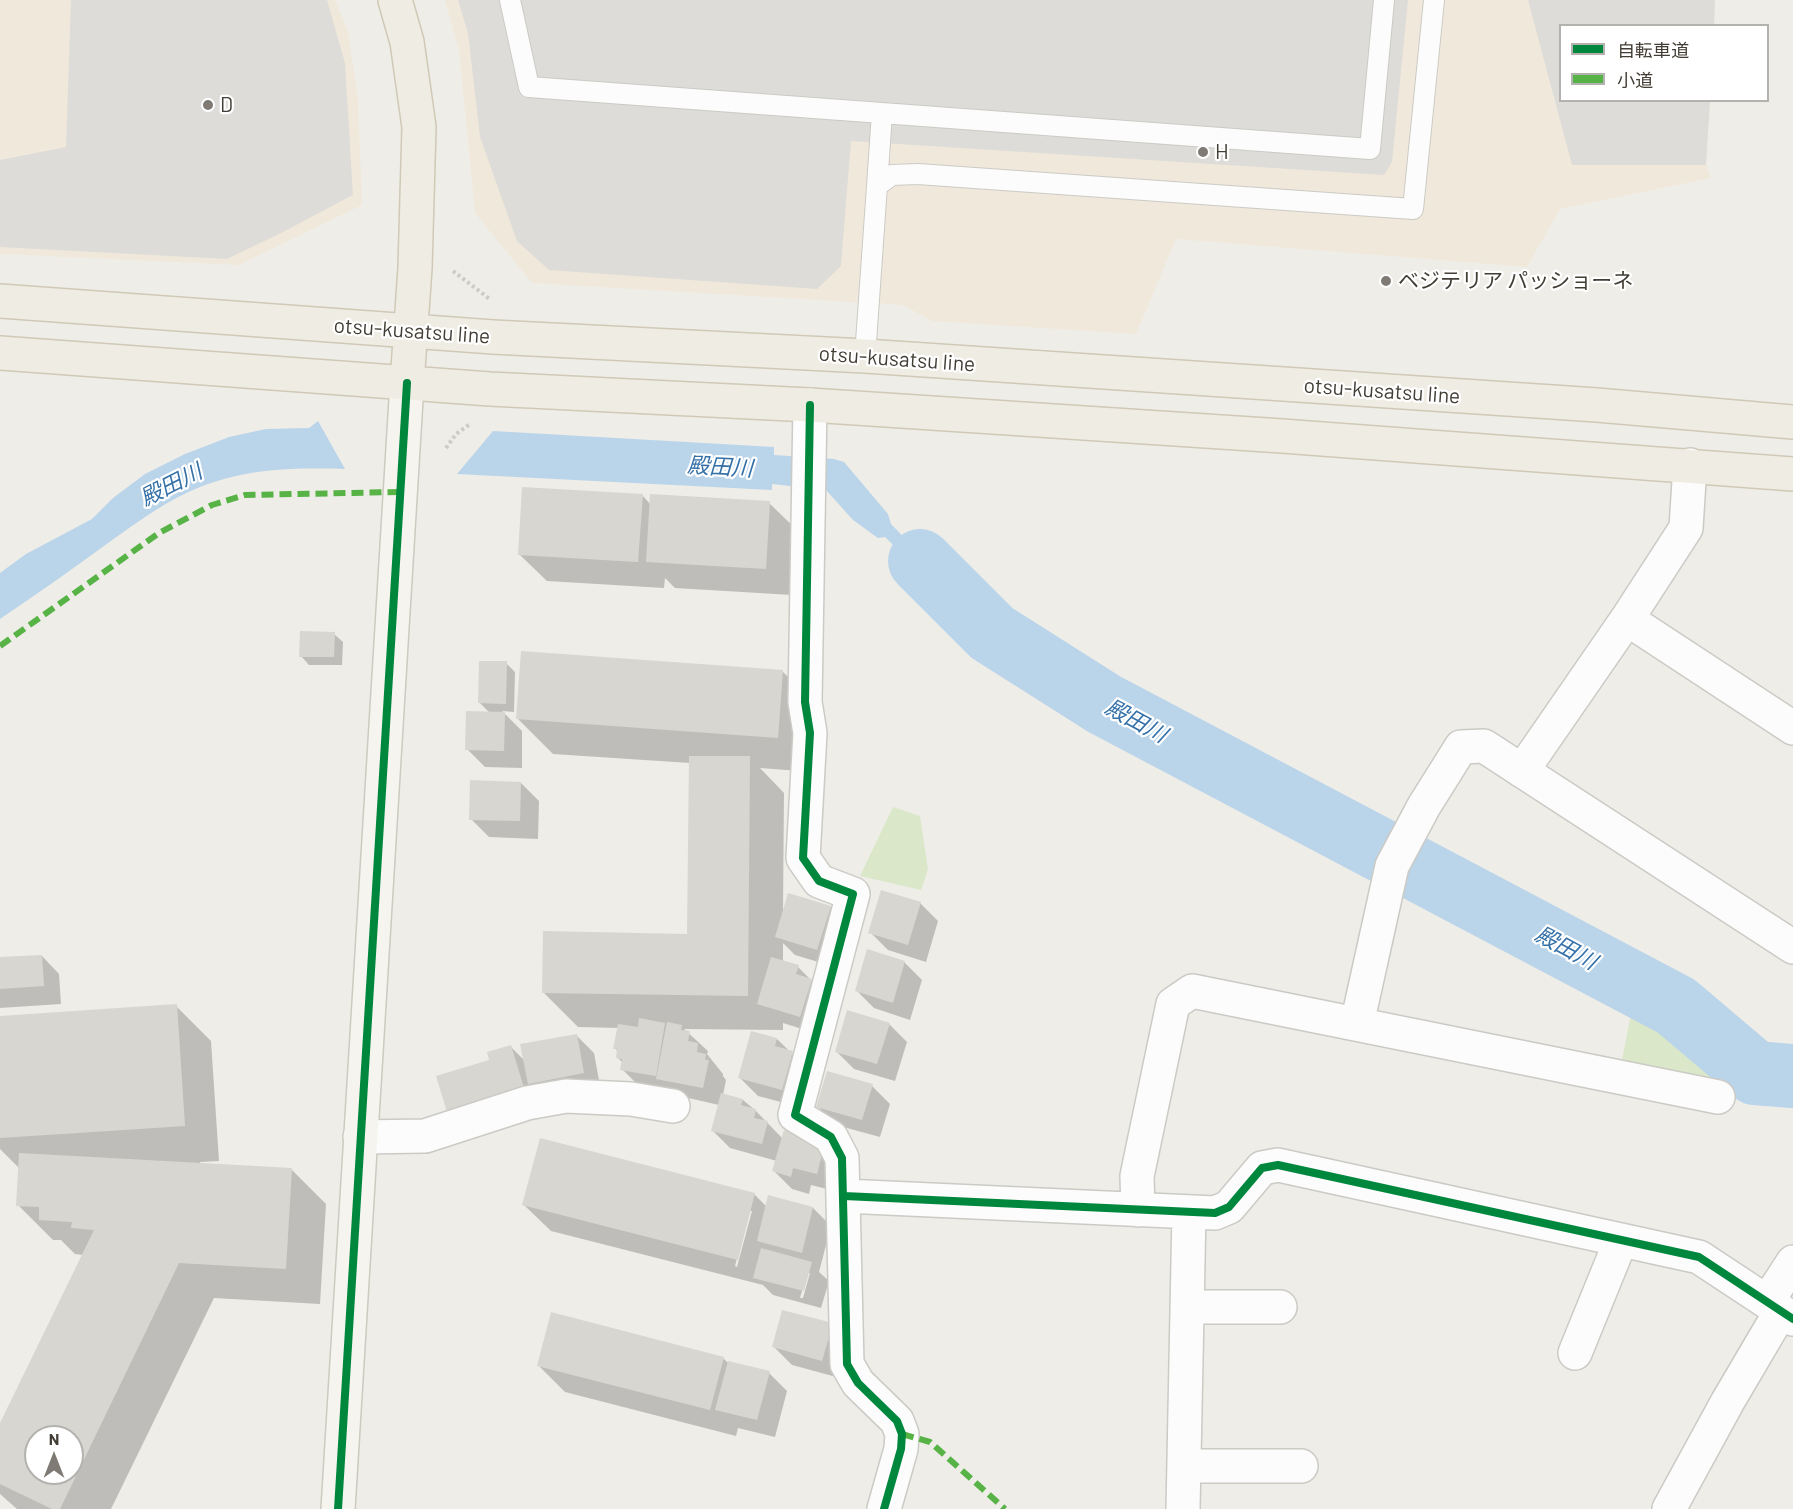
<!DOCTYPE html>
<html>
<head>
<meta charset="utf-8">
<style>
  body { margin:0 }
  #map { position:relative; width:1793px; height:1509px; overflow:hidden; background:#eeede8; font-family:Barlow,"Noto Sans JP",sans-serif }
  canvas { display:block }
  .legend { position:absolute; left:1559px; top:24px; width:210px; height:78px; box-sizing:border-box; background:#fff; border:2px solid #b4b2ae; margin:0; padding:8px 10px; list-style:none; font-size:18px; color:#433e35 }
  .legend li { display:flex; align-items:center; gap:12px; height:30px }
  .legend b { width:30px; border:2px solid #b4b2ae }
  .north { position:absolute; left:24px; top:1425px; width:60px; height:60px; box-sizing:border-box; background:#fff; border:2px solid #b4b2ae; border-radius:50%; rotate:0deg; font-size:16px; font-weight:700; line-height:24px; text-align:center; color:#433e35 }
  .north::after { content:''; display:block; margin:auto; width:21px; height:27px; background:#7f7b74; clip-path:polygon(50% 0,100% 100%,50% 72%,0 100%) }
</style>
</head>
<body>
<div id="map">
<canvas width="1793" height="1509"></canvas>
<ul class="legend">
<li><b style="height:8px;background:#00873e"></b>自転車道</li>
<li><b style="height:8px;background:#57b346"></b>小道</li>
</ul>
<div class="north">N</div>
</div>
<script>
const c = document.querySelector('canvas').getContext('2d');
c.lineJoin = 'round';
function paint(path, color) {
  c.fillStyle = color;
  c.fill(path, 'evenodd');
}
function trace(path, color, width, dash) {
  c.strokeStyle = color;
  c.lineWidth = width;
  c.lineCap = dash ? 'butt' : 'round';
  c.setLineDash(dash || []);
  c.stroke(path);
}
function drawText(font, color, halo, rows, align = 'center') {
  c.font = font + ' Barlow,"Noto Sans JP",sans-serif';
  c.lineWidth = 4.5;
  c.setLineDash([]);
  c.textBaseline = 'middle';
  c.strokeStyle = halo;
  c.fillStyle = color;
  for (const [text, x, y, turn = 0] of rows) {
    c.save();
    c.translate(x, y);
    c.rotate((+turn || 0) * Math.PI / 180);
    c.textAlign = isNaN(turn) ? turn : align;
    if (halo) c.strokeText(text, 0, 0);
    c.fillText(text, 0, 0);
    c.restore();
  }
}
const commercial = new Path2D(`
  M0,0H335L348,31L358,99L362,205L239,265L0,254Z
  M445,0H1715L1714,25L1560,26V100L1710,101L1706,165L1711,178L1560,209L1527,267L1176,239L1136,334L932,321L903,305L532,283L475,213L459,51Z`);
const green = new Path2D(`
  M893,807L920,816L928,869L921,890L860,876Z
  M1633,1004L1690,1035L1728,1071L1727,1081L1622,1060Z`);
const parking = new Path2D(`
  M71,0H327L345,63L353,195L281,233L227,259L0,247V160L66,147Z
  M458,0H1408L1392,162L1384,175L851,141L841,266L817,289L549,270L517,241L480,137L468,33Z
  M1528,0H1715L1714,25L1560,26V100L1710,101L1706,165H1572Z`);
const water = new Path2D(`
  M318,421L345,469C301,468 256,468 214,482C173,495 139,521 104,546C70,571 35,595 0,619V573L26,554L92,519L113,498L145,474L185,454L229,437L266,429L309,428Z
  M493,431L774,447V455L834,459L844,462L888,514L891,524L984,620L978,628L885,537L878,538L853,520L826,490L772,484V490L457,474Z`);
const shadow = new Path2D(`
  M642,495L651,505L769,503L796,529L792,595L675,588L665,578L664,588L547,581L520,555Z
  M334,634L343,642L342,665H309L301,656Z
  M506,663L515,672L514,712L502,711L522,731V768L485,767L467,749L490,713L479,702Z
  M782,671L817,706L812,772L760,768L784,793L783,911L830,907L848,925L835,967L795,955L783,943V962L798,967L829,998L818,1034L783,1023V1030L684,1029L708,1051L707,1054L723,1074V1076L726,1080L723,1095L743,1100L755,1110L783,1139L821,1142L835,1191L811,1185L809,1194L792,1189L774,1171L777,1161L730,1148L712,1130L719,1105L640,1087L622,1069L623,1063L617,1057L618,1052L615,1048L619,1028L578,1027L543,992L688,935L690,763L553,754L518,719Z
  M521,783L539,801L538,839L489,837L471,819Z
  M920,903L938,921L926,962L888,950L870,932Z
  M42,956L59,974L61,1004L0,1008V959Z
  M904,962L922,980L910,1020L874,1008L856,990Z
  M176,1006L211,1041L219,1161L200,1162V1164L291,1169L326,1204L320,1304L214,1298L111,1509H17L0,1494V1426L83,1255L75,1254L61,1240H53L18,1205L20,1169L0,1149V1017ZM36,1437H72V1473H36Z
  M889,1024L907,1042L895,1081L854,1069L836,1051Z
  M576,1035L594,1053L601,1091L541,1106L491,1061L510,1046L525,1061Z
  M777,1039L810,1071L800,1107L758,1096L740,1078Z
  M872,1086L890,1104L880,1137L836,1125L818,1107Z
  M754,1194L767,1207L813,1208L831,1226L819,1272L829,1281L821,1308L773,1295L763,1285L551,1231L524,1205ZM749,1211H752L737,1267L735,1266ZM807,1273H810L803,1298H800Z
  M783,1312L850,1343L840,1378L792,1365L774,1347Z
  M723,1358L727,1362L769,1373L787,1391L775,1437L738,1428L736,1436L565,1392L538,1365Z`);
const river = new Path2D(`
  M920,561L992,633L1104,704L1676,1006L1755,1073L1793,1076`);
const building = new Path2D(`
  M522,487L643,494L638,562L518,555Z
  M650,494L770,501L766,569L646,562Z
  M300,631L335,632L334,657H299Z
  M521,651L783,670L778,738L516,719Z
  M479,661H507L506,704L478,703Z
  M466,711L505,712L504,751L465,750Z
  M689,756H750L748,996L542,993L543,931L687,934Z
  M470,780L521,782L520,821L469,820Z
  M881,890L921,902L908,945L868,933Z
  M788,893L831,906L817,950L775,937Z
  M867,949L905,961L893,1003L855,991Z
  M42,955L44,986L0,989V957Z
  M771,957L799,965L796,974L812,979L800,1017L757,1004Z
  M177,1004L185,1126L0,1138V1016Z
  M847,1010L890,1023L877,1064L835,1052Z
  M639,1018L665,1023L656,1076L620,1070L622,1059L616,1058L617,1049H613L618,1024L638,1027Z
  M667,1022L682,1025L681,1030L690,1031L688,1041L698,1043L697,1052L706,1054L705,1060H709L703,1088L656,1079Z
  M751,1031L777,1038L775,1046L793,1051L782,1090L738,1078Z
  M577,1034L584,1073L528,1084L520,1044Z
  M511,1045L524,1088L447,1112L436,1076L489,1060L487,1052Z
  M827,1071L873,1084L862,1120L816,1107Z
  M721,1093L743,1099L741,1105L756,1109L754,1118L768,1121L762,1144L711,1131Z
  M784,1130L821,1141L819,1150L823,1151L817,1174L793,1168L791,1177L772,1171Z
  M540,1138L755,1193L738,1260L522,1205Z
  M19,1153L292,1168L286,1269L179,1263L60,1509H52L0,1484V1423L94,1230L71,1228L72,1222L39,1220V1207L16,1206ZM36,1437H72V1473H36Z
  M768,1195L813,1207L802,1253L757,1241Z
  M761,1248L812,1262L804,1291L753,1278Z
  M782,1310L833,1323L822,1361L772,1347Z
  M551,1312L724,1357L710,1410L537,1366Z
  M728,1361L770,1371L757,1420L715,1410Z`);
const path = new Path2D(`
  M453,271L491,300
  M446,448L456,434L470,424`);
const lane = new Path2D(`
  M510,0L529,87L1370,149L1384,0
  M877,186L882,113
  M865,356L877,186L892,175L918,174L1413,209L1434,0`);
const street = new Path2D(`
  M810,405L805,702L810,733L803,858L819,881L853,894L795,1115L831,1137L842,1158L847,1364L858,1383L897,1421L902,1434L901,1449L884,1509
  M1627,619L1793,728
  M1522,771L1627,619L1686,528L1690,465
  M1357,1024L1392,866L1424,806L1461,747L1484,746L1793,947
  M360,1137L425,1136L527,1103L566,1096L631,1099L673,1106
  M844,1196L1215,1213L1229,1207L1262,1168L1278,1165L1699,1257L1793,1319
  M1138,1210L1137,1176L1173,1004L1192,991L1718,1097
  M1767,1302L1793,1262
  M1187,1307H1280
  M1575,1353L1621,1240
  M1184,1466H1301
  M1183,1509L1189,1212
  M1669,1509L1728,1401L1781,1311`);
const secondary = new Path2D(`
  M338,1509L407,383`);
const primary = new Path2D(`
  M395,0L407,42L419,127L415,268L407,383
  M0,301L493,337L865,356L1597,405L1793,422
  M0,353L490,389L810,405L1282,436L1793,474`);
const quiet = new Path2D(`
  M0,646L159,533L212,505L245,495L399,492
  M902,1434L930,1442L1005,1509`);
const cycleway = new Path2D(`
  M810,405L805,702L810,733L803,858L819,881L853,894L795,1115L831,1137L842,1158L847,1364L858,1383L897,1421L902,1434L901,1449L884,1509
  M844,1196L1215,1213L1229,1207L1262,1168L1278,1165L1699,1257L1793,1319
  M338,1509L407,383`);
const markers = [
  [208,105,6,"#7f7b74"],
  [1203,152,6,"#7f7b74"],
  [1386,281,6,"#7f7b74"]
];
const poiNames = [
  ["D",220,105],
  ["H",1215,152],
  ["ベジテリア パッショーネ",1398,281]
];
const streetNames = [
  ["otsu-kusatsu line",412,331,4],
  ["otsu-kusatsu line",897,359,4],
  ["otsu-kusatsu line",1382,391,4]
];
const waterNames = [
  ["殿田川",720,467,3],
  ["殿田川",171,485,-27],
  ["殿田川",1136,721,28],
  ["殿田川",1566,948,28]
];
paint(commercial, '#f0e9db');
paint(green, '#dae8c9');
paint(parking, '#dddcd8');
paint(water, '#bad4ea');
paint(shadow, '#0003');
trace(river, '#bad4ea', 64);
paint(building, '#d8d6d0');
trace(lane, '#cccac5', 22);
trace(street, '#cccac5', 36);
trace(secondary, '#cdcabf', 36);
trace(primary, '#cfc9b6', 36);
trace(path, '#cccbc7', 4, [3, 3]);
trace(lane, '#fcfcfc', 20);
trace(street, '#fcfcfc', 33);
trace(secondary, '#f5f4ee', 33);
trace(primary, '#efece3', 33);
trace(quiet, '#57b346', 6, [12, 6]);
trace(cycleway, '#00873e', 8);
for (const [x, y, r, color] of markers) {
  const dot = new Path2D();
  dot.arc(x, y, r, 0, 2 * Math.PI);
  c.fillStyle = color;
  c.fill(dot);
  trace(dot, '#fff', 2);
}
drawText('21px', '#433e35', '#fff', poiNames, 'left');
drawText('21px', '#433e35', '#fff', streetNames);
drawText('italic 22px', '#3571a8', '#fff', waterNames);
</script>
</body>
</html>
